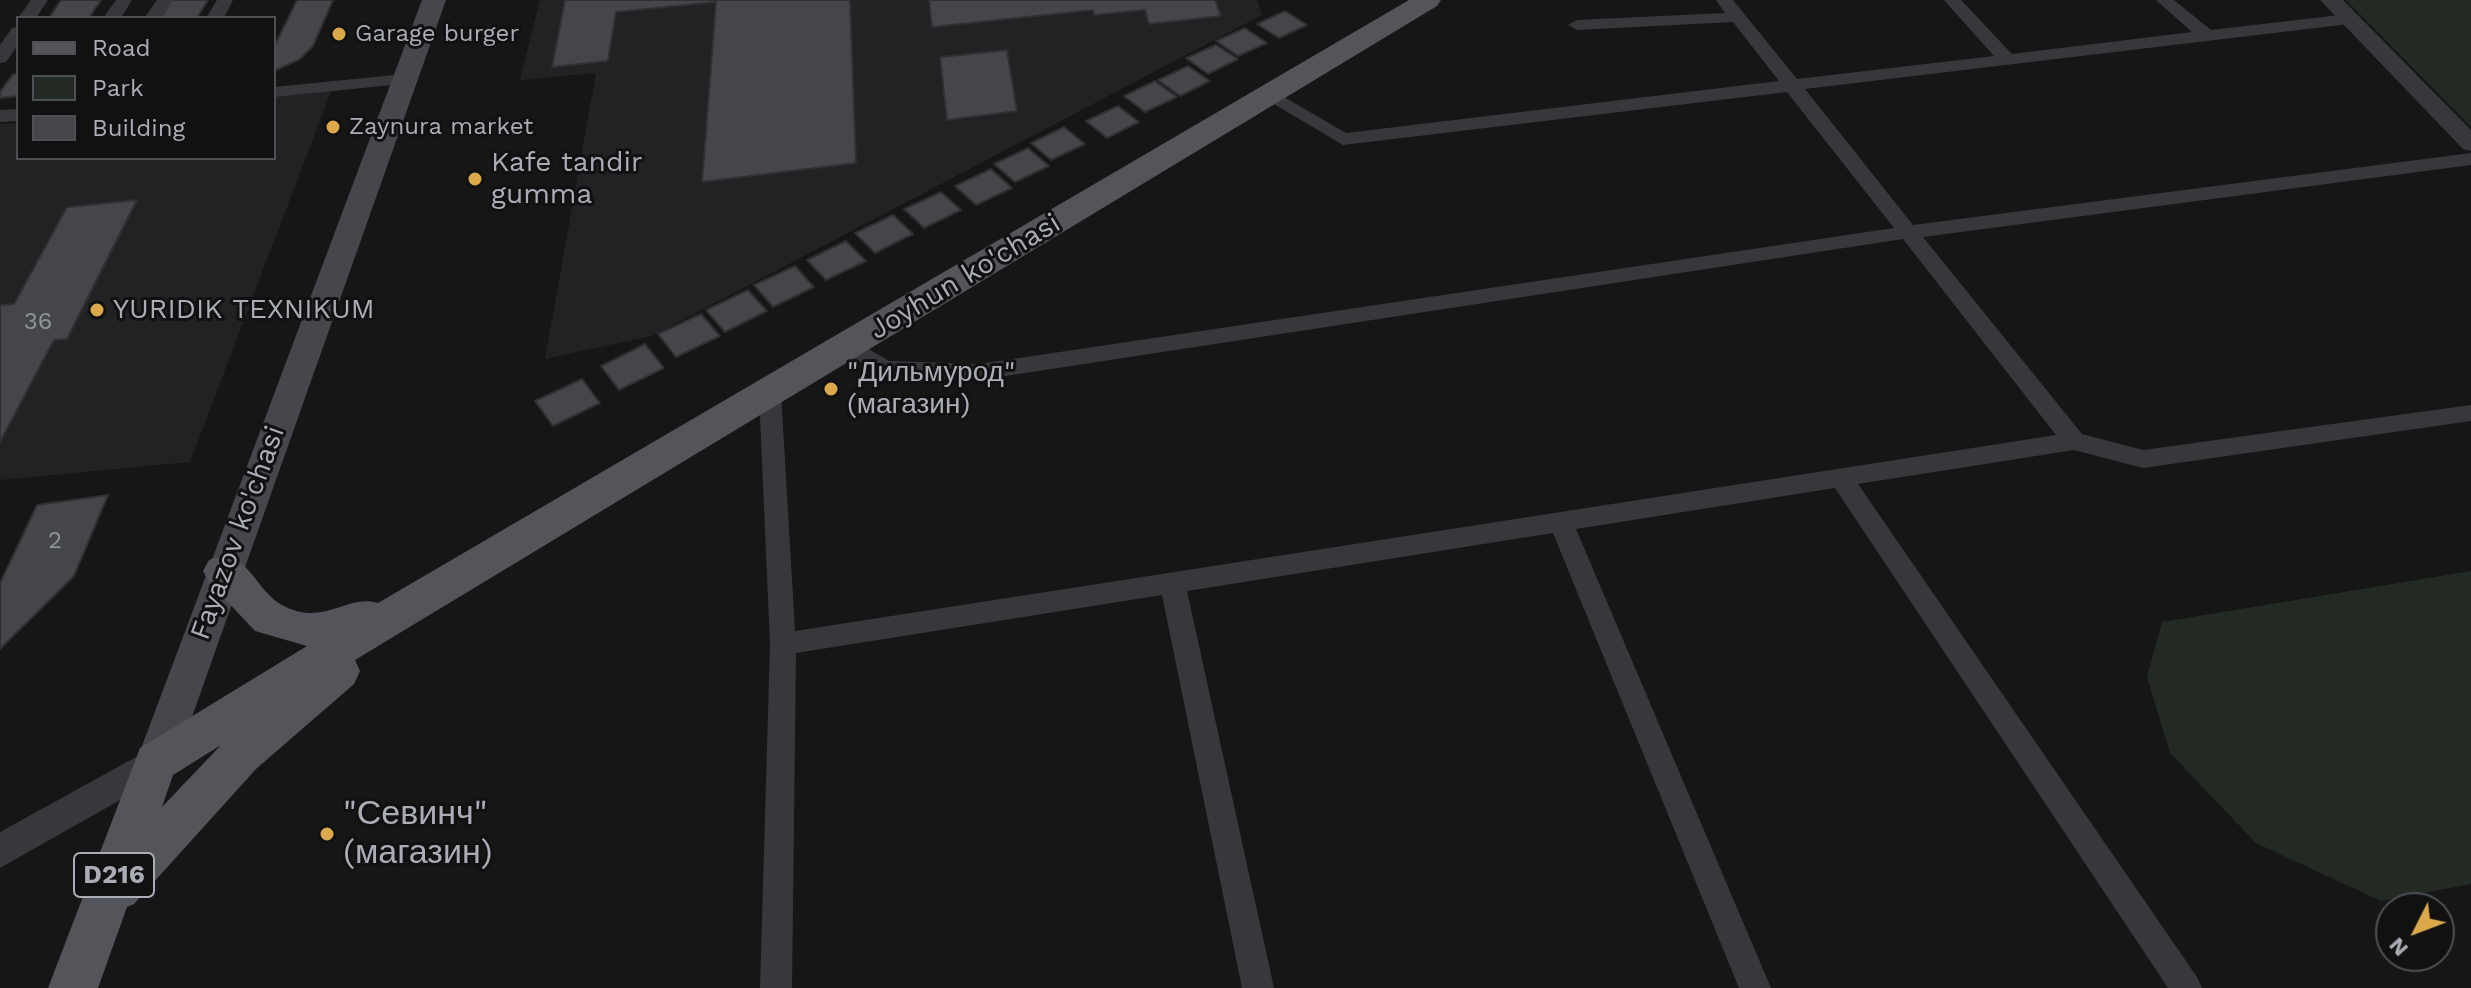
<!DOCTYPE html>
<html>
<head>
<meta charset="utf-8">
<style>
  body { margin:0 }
  #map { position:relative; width:2471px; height:988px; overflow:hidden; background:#161617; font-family:"Work Sans",sans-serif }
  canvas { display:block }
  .legend { position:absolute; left:16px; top:16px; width:260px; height:144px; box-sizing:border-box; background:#111112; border:2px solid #4e4f54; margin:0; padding:10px 14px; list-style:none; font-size:24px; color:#aaadb6 }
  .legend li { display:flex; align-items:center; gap:16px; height:40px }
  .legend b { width:40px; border:2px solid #4e4f54 }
  .north { position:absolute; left:2375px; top:892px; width:80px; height:80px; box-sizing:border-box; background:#111112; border:2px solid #4e4f54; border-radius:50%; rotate:228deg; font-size:22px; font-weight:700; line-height:32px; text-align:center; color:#aaadb6 }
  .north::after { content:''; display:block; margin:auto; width:28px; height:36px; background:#dba94a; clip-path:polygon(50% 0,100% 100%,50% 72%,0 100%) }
</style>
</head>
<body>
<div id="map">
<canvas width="2471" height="988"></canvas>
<ul class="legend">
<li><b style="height:10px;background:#54555b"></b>Road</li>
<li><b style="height:22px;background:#232923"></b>Park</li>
<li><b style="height:22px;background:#45464a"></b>Building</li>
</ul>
<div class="north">N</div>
</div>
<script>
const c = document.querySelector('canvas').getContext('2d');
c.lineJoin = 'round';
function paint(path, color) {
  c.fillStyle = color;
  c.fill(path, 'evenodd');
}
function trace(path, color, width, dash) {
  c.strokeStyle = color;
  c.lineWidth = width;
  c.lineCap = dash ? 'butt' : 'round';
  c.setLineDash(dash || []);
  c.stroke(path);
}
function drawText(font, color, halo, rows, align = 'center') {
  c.font = font + ' "Work Sans",sans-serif';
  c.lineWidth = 6;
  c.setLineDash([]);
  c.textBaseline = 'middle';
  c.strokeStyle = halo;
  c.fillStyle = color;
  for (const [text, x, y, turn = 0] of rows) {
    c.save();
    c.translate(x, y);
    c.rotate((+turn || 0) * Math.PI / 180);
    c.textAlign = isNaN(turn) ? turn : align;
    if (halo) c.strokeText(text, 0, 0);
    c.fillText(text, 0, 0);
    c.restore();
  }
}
const built = new Path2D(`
  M540,0H1257L1262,15L652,336L545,359L596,73L520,80Z
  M332,89L190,462L0,480V124L18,123V158H274V96Z`);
const green = new Path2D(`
  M2346,0H2471V127Z
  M2471,571V884L2381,901L2256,843L2170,753L2147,677L2162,622Z`);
const building = new Path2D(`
  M61,0H101L89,18H49Z
  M168,0H208L197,18H157Z
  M297,0H333L313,46L300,59L274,71V47Z
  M565,0H850L856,163L702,182L716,2L616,12L608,61L552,67Z
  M929,0H1215L1221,16L1149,24L1145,10L1094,15L1093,10L932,27Z
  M1285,11L1307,25L1279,38L1257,24Z
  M1245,28L1267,43L1238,56L1216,41Z
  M1216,45L1238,59L1208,74L1186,58Z
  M1007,50L1017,111L947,120L940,57Z
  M1188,66L1210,81L1180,96L1158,80Z
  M13,74H18V96L0,98V92Z
  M1155,81L1177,97L1145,112L1124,96Z
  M1118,106L1139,122L1107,138L1086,121Z
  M1064,127L1085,144L1051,160L1031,143Z
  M1028,148L1049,166L1015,182L994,164Z
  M991,169L1012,188L976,205L955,186Z
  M941,192L961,210L924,228L904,209Z
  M137,200L67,339L54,340L0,442V305L14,304L67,207Z
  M893,215L913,234L875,253L855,233Z
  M846,241L866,261L826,280L807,260Z
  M795,266L814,287L773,307L754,285Z
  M748,290L767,311L725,332L706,310Z
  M701,314L720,336L676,357L658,334Z
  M645,344L664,368L619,390L601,366Z
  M582,379L600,403L553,426L535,401Z
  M108,495L74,576L0,649V583L37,505Z`);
const minor = new Path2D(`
  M31,0H48L36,18H18Z
  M116,0H132L121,18H103Z
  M157,0H173L162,18H144Z
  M217,0H233L224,18H206Z
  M1716,0H1733L1797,79L1994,56L1944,0H1961L2012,54L2192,32L2156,0H2174L2211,30L2349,14L2358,19L2349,24L1805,89L1913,225L2471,153V165L1923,237L2082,434L2143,450L2471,405V421L2143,468L2074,450L1858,484L2197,977L2202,988H2168L1835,488L1576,529L1771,988H1739L1553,533L1187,591L1274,988H1242L1162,595L796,653L792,988H760L770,644L759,393L762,387L770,385L778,387L781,393L795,631L2056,435L1903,239L979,380L884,377L842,351L839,346L842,341L850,338L889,361L979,364L1894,228L1787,92L1343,145L1257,94L1266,89L1272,90L1346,133L1779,81L1733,22L1577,30L1568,25L1577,20L1725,13Z
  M18,27V45L6,62L0,63V45L12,28Z
  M405,74L411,75L414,79L411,83L274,97V87Z
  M18,109V121L0,122V110Z`);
const tertiary = new Path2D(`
  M2320,0H2343L2471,130V151L2463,149Z
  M156,746L168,751L173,762L168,773L0,868V832Z`);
const secondary = new Path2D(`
  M422,0H446L176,762L170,775L156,780L142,775L136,762Z`);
const primary = new Path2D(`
  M1409,0H1441L1437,6L355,660L360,671L354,684L256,769L134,904L127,907L98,988H48L140,748L307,646L255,631L209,582L203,571L209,560C248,546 254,590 282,605C323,628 347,593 378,603ZM221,745L162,807L173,775Z`);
const markers = [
  [339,34,8,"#dba94a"],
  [333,127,8,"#dba94a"],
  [475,179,8,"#dba94a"],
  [97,310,8,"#dba94a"],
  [831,389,8,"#dba94a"],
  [327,834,8,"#dba94a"]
];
const farPoinames = [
  ["Garage burger",355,34],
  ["Zaynura market",349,127]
];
const numberNames = [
  ["36",38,322],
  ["2",55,541]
];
const shields = [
  [114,875,80]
];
const shieldNames = [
  ["D216",114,875]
];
const poiNames = [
  ["Kafe tandir",491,163],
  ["gumma",491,195],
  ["YURIDIK TEXNIKUM",113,310],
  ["\"Дильмурод\"",847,373],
  ["(магазин)",847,405]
];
const streetNames = [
  ["Joyhun ko'chasi",965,277,-31],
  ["Fayazov ko'chasi",238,533,-70]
];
const nearPoinames = [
  ["\"Севинч\"",343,814],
  ["(магазин)",343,853]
];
paint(built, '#222224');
paint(green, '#232923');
paint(building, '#45464a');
trace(building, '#303033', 2);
paint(minor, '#37383c');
paint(tertiary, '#37383c');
paint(secondary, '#46474c');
paint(primary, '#54555b');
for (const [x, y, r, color] of markers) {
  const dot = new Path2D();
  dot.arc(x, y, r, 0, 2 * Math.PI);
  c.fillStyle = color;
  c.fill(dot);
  trace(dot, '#111112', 3);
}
drawText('24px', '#aaadb6', '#111112', farPoinames, 'left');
drawText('24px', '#91939b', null, numberNames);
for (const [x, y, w] of shields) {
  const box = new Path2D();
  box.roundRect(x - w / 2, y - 22, w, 44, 6);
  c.fillStyle = '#111112';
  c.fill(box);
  trace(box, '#aaadb6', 2);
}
drawText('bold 26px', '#aaadb6', null, shieldNames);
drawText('28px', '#aaadb6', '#111112', poiNames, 'left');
drawText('28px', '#aaadb6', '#111112', streetNames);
drawText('34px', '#aaadb6', '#111112', nearPoinames, 'left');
</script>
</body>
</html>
